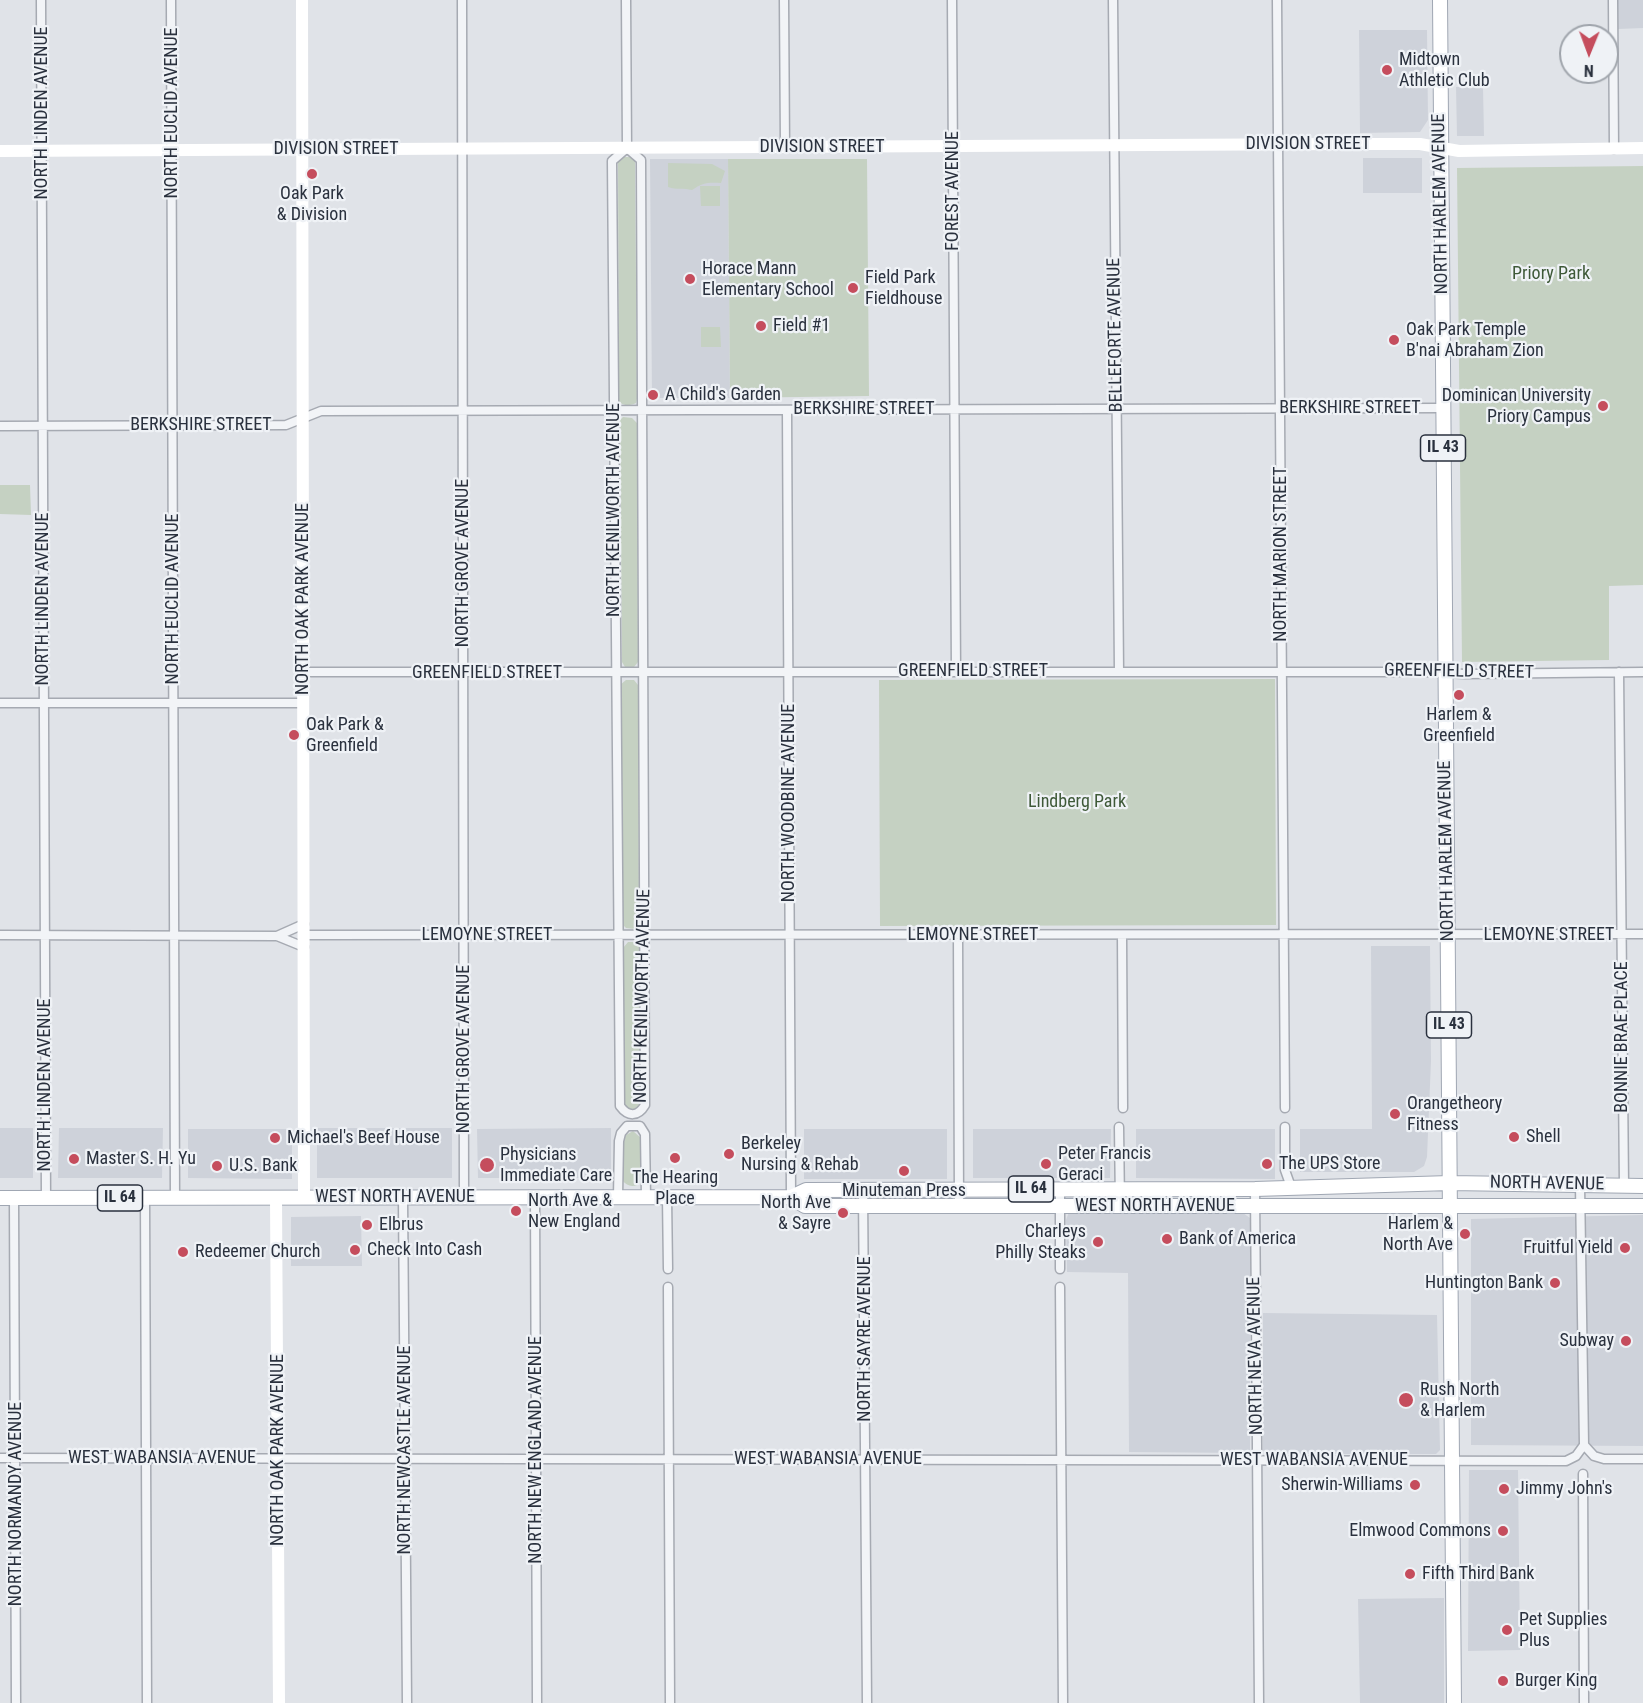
<!DOCTYPE html>
<html>
<head>
<meta charset="utf-8">
<style>
  body { margin:0 }
  #map { position:relative; width:1643px; height:1703px; overflow:hidden; background:#e0e3e8; font-family:"Roboto Condensed",sans-serif }
  canvas { display:block }
  .north { position:absolute; left:1559px; top:24px; width:60px; height:60px; box-sizing:border-box; background:#eff2f6; border:2px solid #a0a5ac; border-radius:50%; rotate:181deg; font-size:16px; font-weight:700; line-height:24px; text-align:center; color:#2a313e }
  .north::after { content:''; display:block; margin:auto; width:21px; height:27px; background:#c54d5d; clip-path:polygon(50% 0,100% 100%,50% 72%,0 100%) }
</style>
</head>
<body>
<div id="map">
<canvas width="1643" height="1703"></canvas>
<div class="north">N</div>
</div>
<script>
const c = document.querySelector('canvas').getContext('2d');
c.lineJoin = 'round';
function paint(path, color) {
  c.fillStyle = color;
  c.fill(path, 'evenodd');
}
function trace(path, color, width, dash) {
  c.strokeStyle = color;
  c.lineWidth = width;
  c.lineCap = dash ? 'butt' : 'round';
  c.setLineDash(dash || []);
  c.stroke(path);
}
function drawText(font, color, halo, rows, align = 'center') {
  c.font = font + ' "Roboto Condensed",sans-serif';
  c.lineWidth = 4.5;
  c.setLineDash([]);
  c.textBaseline = 'middle';
  c.strokeStyle = halo;
  c.fillStyle = color;
  for (const [text, x, y, turn = 0] of rows) {
    c.save();
    c.translate(x, y);
    c.rotate((+turn || 0) * Math.PI / 180);
    c.textAlign = isNaN(turn) ? turn : align;
    if (halo) c.strokeText(text, 0, 0);
    c.fillText(text, 0, 0);
    c.restore();
  }
}
const built = new Path2D(`
  M1618,0H1643V28L1618,29Z
  M1359,30H1427L1428,120L1420,132L1360,133Z
  M1456,87H1483L1484,136H1457Z
  M1363,158H1422V193H1363Z
  M650,159H728L730,398H652Z
  M1371,946H1430L1431,1061L1427,1157L1424,1166L1414,1172H1300V1129H1372Z
  M0,1128H33V1178H0Z
  M59,1128H163L162,1178H58Z
  M317,1128H452V1178H317Z
  M611,1128V1178H478L477,1129Z
  M188,1129H292V1179L188,1178Z
  M804,1129H947V1179H804Z
  M973,1129H1111L1110,1178H973Z
  M1136,1129H1275V1179L1136,1178Z
  M1069,1212L1243,1213L1250,1218V1451L1247,1453L1129,1452L1128,1273L1067,1272L1066,1220Z
  M1643,1215V1446L1471,1445V1219Z
  M361,1216L362,1266H291V1217Z
  M1263,1313L1437,1315L1440,1450L1436,1454H1267L1263,1450Z
  M1469,1470H1518L1520,1650L1468,1651Z
  M1444,1598V1703H1360L1358,1599Z`);
const green = new Path2D(`
  M623,157H632L635,161L637,399L636,403C630,406 624,406 619,402L618,161Z
  M728,159H867L869,396L730,398Z
  M668,163L712,164L725,171L721,183C708,182 702,183 692,190C684,188 677,190 668,187Z
  M1643,166V585L1609,586V660L1462,662L1457,168Z
  M700,186H720V206H701Z
  M701,327H720L721,347H701Z
  M623,417L632,418L637,423L638,662L634,667H625L622,662L620,420Z
  M0,485H30L31,515L0,514Z
  M1275,679L1276,925L880,926L879,680Z
  M626,680H634L638,685L639,923L635,929L626,928L622,924L620,685Z
  M628,942H636L640,945L641,1105L638,1110L629,1111L623,1104V948Z
  M633,1131L641,1138L642,1179L638,1185C631,1187 627,1186 622,1180L623,1139L626,1135Z`);
const street = new Path2D(`
  M41,0L46,1198
  M171,0L175,1198
  M462,0L464,1197
  M626,0L627,148L641,160L645,1105C638,1117 628,1117 620,1106L612,161L627,148
  M784,0L785,147
  M952,0L956,671
  M1113,0L1119,671
  M1277,0L1285,1108
  M1613,0L1614,149
  M787,410L791,1197
  M0,426L286,425L321,411L1443,408
  M303,672H1425L1465,674L1643,672
  M1619,672L1624,1186
  M0,703H303
  M0,935L277,936L304,947
  M304,935L1643,934
  M958,935L959,1206
  M1122,935L1123,1108
  M277,936L304,924
  M1119,1127L1120,1206
  M1285,1127V1170L1291,1187
  M1580,1185L1584,1445
  M1060,1189V1269
  M1255,1189L1259,1703
  M863,1190L867,1703
  M535,1197L537,1703
  M618,1197L619,1141L621,1133L627,1126H640L645,1134L646,1197
  M667,1197L668,1269
  M14,1198L16,1703
  M145,1198L147,1703
  M403,1198L407,1703
  M668,1287L670,1703
  M1060,1287L1063,1703
  M1584,1445L1594,1456L1604,1459H1643
  M0,1458L1566,1461L1576,1456L1584,1445
  M1583,1474L1584,1703`);
const secondary = new Path2D(`
  M302,0L304,1197
  M0,151L1345,144H1420L1459,151L1643,148
  M276,1197L279,1703`);
const primary = new Path2D(`
  M1440,0L1454,1703
  M791,1197L805,1206H1643
  M0,1198L791,1197L806,1190L1255,1189L1450,1183L1643,1186`);
const markers = [
  [1387,70,6,"#c54d5d"],
  [312,174,6,"#c54d5d"],
  [690,279,6,"#c54d5d"],
  [853,288,6,"#c54d5d"],
  [761,326,6,"#c54d5d"],
  [1394,340,6,"#c54d5d"],
  [653,395,6,"#c54d5d"],
  [1603,406,6,"#c54d5d"],
  [1459,695,6,"#c54d5d"],
  [294,735,6,"#c54d5d"],
  [1395,1114,6,"#c54d5d"],
  [1514,1137,6,"#c54d5d"],
  [275,1138,6,"#c54d5d"],
  [729,1154,6,"#c54d5d"],
  [675,1158,6,"#c54d5d"],
  [74,1159,6,"#c54d5d"],
  [1046,1164,6,"#c54d5d"],
  [1267,1164,6,"#c54d5d"],
  [487,1165,8,"#c54d5d"],
  [217,1166,6,"#c54d5d"],
  [904,1171,6,"#c54d5d"],
  [516,1211,6,"#c54d5d"],
  [843,1213,6,"#c54d5d"],
  [367,1225,6,"#c54d5d"],
  [1465,1234,6,"#c54d5d"],
  [1167,1239,6,"#c54d5d"],
  [1098,1242,6,"#c54d5d"],
  [1625,1248,6,"#c54d5d"],
  [355,1250,6,"#c54d5d"],
  [183,1252,6,"#c54d5d"],
  [1555,1283,6,"#c54d5d"],
  [1626,1341,6,"#c54d5d"],
  [1406,1400,8,"#c54d5d"],
  [1415,1485,6,"#c54d5d"],
  [1504,1489,6,"#c54d5d"],
  [1503,1531,6,"#c54d5d"],
  [1410,1574,6,"#c54d5d"],
  [1507,1630,6,"#c54d5d"],
  [1503,1681,6,"#c54d5d"]
];
const shields = [
  [1443,448,45],
  [1449,1025,45],
  [1031,1189,45],
  [120,1198,45]
];
const shieldNames = [
  ["IL 43",1443,448],
  ["IL 43",1449,1025],
  ["IL 64",1031,1189],
  ["IL 64",120,1198]
];
const poiNames = [
  ["Midtown",1399,60],
  ["Athletic Club",1399,81],
  ["Oak Park",312,194,"center"],
  ["& Division",312,215,"center"],
  ["Horace Mann",702,269],
  ["Elementary School",702,290],
  ["Field Park",865,278],
  ["Fieldhouse",865,299],
  ["Field #1",773,326],
  ["Oak Park Temple",1406,330],
  ["B'nai Abraham Zion",1406,351],
  ["A Child's Garden",665,395],
  ["Dominican University",1591,396,"right"],
  ["Priory Campus",1591,417,"right"],
  ["Harlem &",1459,715,"center"],
  ["Greenfield",1459,736,"center"],
  ["Oak Park &",306,725],
  ["Greenfield",306,746],
  ["Orangetheory",1407,1104],
  ["Fitness",1407,1125],
  ["Shell",1526,1137],
  ["Michael's Beef House",287,1138],
  ["Berkeley",741,1144],
  ["Nursing & Rehab",741,1165],
  ["Peter Francis",1058,1154],
  ["Geraci",1058,1175],
  ["Physicians",500,1155],
  ["Immediate Care",500,1176],
  ["Master S. H. Yu",86,1159],
  ["The UPS Store",1279,1164],
  ["U.S. Bank",229,1166],
  ["The Hearing",675,1178,"center"],
  ["Place",675,1199,"center"],
  ["Minuteman Press",904,1191,"center"],
  ["North Ave &",528,1201],
  ["New England",528,1222],
  ["North Ave",831,1203,"right"],
  ["& Sayre",831,1224,"right"],
  ["Harlem &",1453,1224,"right"],
  ["North Ave",1453,1245,"right"],
  ["Elbrus",379,1225],
  ["Charleys",1086,1232,"right"],
  ["Philly Steaks",1086,1253,"right"],
  ["Bank of America",1179,1239],
  ["Fruitful Yield",1613,1248,"right"],
  ["Check Into Cash",367,1250],
  ["Redeemer Church",195,1252],
  ["Huntington Bank",1543,1283,"right"],
  ["Subway",1614,1341,"right"],
  ["Rush North",1420,1390],
  ["& Harlem",1420,1411],
  ["Sherwin-Williams",1403,1485,"right"],
  ["Jimmy John's",1516,1489],
  ["Elmwood Commons",1491,1531,"right"],
  ["Fifth Third Bank",1422,1574],
  ["Pet Supplies",1519,1620],
  ["Plus",1519,1641],
  ["Burger King",1515,1681]
];
const streetNames = [
  ["NORTH LINDEN AVENUE",42,113,-90],
  ["NORTH EUCLID AVENUE",172,113,-90],
  ["DIVISION STREET",1308,144],
  ["DIVISION STREET",822,147],
  ["DIVISION STREET",336,149],
  ["FOREST AVENUE",953,191,-90],
  ["NORTH HARLEM AVENUE",1441,204,-91],
  ["BELLEFORTE AVENUE",1116,335,-91],
  ["BERKSHIRE STREET",1350,408],
  ["BERKSHIRE STREET",864,409],
  ["BERKSHIRE STREET",201,425],
  ["NORTH KENILWORTH AVENUE",614,510,-90],
  ["NORTH MARION STREET",1281,554,-90],
  ["NORTH GROVE AVENUE",463,563,-90],
  ["NORTH LINDEN AVENUE",43,599,-90],
  ["NORTH EUCLID AVENUE",173,599,-90],
  ["NORTH OAK PARK AVENUE",303,599,-90],
  ["GREENFIELD STREET",973,671],
  ["GREENFIELD STREET",1459,672,1],
  ["GREENFIELD STREET",487,673],
  ["NORTH WOODBINE AVENUE",789,803,-90],
  ["NORTH HARLEM AVENUE",1447,851,-91],
  ["LEMOYNE STREET",487,935],
  ["LEMOYNE STREET",973,935],
  ["LEMOYNE STREET",1549,935],
  ["NORTH KENILWORTH AVENUE",643,996,-89],
  ["BONNIE BRAE PLACE",1622,1037,-90],
  ["NORTH GROVE AVENUE",464,1049,-90],
  ["NORTH LINDEN AVENUE",45,1085,-90],
  ["NORTH AVENUE",1547,1184,1],
  ["WEST NORTH AVENUE",395,1197],
  ["WEST NORTH AVENUE",1155,1206],
  ["NORTH SAYRE AVENUE",865,1339,-90],
  ["NORTH NEVA AVENUE",1256,1356,-91],
  ["NORTH OAK PARK AVENUE",278,1450,-90],
  ["NORTH NEWCASTLE AVENUE",405,1450,-90],
  ["NORTH NEW ENGLAND AVENUE",536,1450,-90],
  ["WEST WABANSIA AVENUE",162,1458],
  ["WEST WABANSIA AVENUE",828,1459],
  ["WEST WABANSIA AVENUE",1314,1460],
  ["NORTH NORMANDY AVENUE",16,1504,-90]
];
const parkNames = [
  ["Priory Park",1551,274],
  ["Lindberg Park",1077,802]
];
paint(built, '#ced2da');
paint(green, '#c5d1c2');
trace(street, '#a6aab2', 11);
trace(primary, '#a0a7b3', 16);
trace(street, '#f2f4f7', 8);
trace(secondary, '#fff', 12);
trace(primary, '#fff', 14);
for (const [x, y, r, color] of markers) {
  const dot = new Path2D();
  dot.arc(x, y, r, 0, 2 * Math.PI);
  c.fillStyle = color;
  c.fill(dot);
  trace(dot, '#eff2f6', 2);
}
for (const [x, y, w] of shields) {
  const box = new Path2D();
  box.roundRect(x - w / 2, y - 13, w, 26, 4.5);
  c.fillStyle = '#eff2f6';
  c.fill(box);
  trace(box, '#2a313e', 1.5);
}
drawText('bold 16px', '#2a313e', null, shieldNames);
drawText('18px', '#2a313e', '#eff2f6', poiNames, 'left');
drawText('18px', '#2a313e', '#eff2f6', streetNames);
drawText('18px', '#3e5938', '#eff2f6', parkNames);
</script>
</body>
</html>
